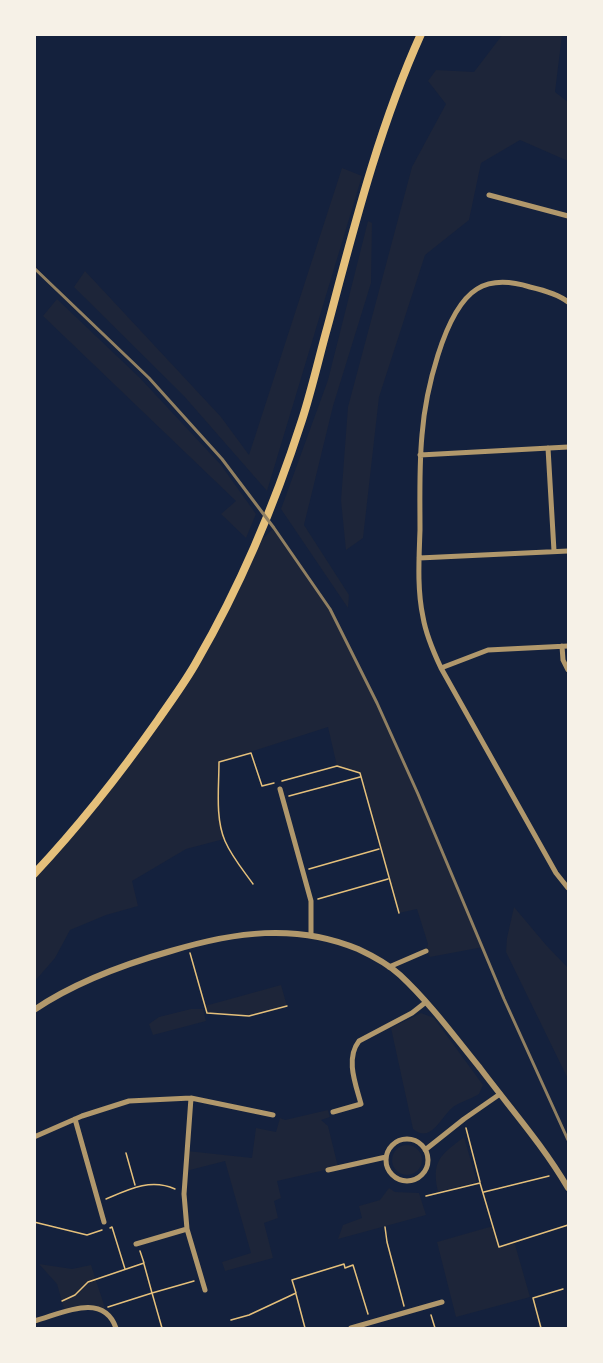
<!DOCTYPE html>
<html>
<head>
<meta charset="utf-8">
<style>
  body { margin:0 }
  #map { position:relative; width:603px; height:1363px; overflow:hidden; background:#14213d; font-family:"Nunito Sans",sans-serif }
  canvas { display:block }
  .frame { position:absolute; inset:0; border:36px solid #f6f1e7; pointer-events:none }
</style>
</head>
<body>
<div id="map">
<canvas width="603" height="1363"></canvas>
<div class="frame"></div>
</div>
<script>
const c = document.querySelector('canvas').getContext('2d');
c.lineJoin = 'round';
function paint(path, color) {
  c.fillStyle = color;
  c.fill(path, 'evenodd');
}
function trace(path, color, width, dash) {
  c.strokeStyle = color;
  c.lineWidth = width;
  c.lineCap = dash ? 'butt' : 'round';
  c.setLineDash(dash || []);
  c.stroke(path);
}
const green = new Path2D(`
  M503,34L562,35L555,92L568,102V161L520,140L481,163L469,220L425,255L379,397L363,538L346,550L341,500L348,407L412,167L446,104L428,81L436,70L474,72Z
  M342,168L362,176L267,491L184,396L74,287L85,271L221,417L249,455Z
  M368,221L372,223L371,283L333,406L304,525L349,595L348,608L281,509L328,380Z
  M57,299L140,378L221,465L256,514L246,538L221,514L236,501L43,316Z
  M274,528L330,610L350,647L377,703L483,947L430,957L426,951L428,944L417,909L399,913L360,774L337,766L328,727L219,762L220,815L224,839L186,849L132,881L138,906L106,915L70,930L55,958L35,981L34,874L66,841L196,663L256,545Z
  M514,907L546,945L568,968V1079L506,952L507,938Z
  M281,985L287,1006L249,1016L207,1013L205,1006Z
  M191,1009H203L206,1021L153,1035L149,1024L159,1017Z
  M421,1013L434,1018L483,1085L479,1094C471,1099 460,1102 453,1107C440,1118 431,1144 413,1129L391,1028Z
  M328,1110L330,1117L321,1120L328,1126L338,1167L277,1181L281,1198L274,1201L278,1218L264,1223L273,1258L225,1271L222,1262L251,1253L225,1161L186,1171L187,1151L252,1158L256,1128L276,1132L280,1118L285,1120Z
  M464,1137L477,1182L438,1192C431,1160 441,1155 464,1137Z
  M392 1160a15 15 0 1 1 30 0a15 15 0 1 1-30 0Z
  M389,1188L395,1192L419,1193L426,1215L338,1239L343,1225L362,1218L359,1206L380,1200Z
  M493,1226L499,1247L514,1241L530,1297L456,1317L437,1242Z
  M39,1264L72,1269L91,1265L106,1311L93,1308L65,1312L57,1284Z`);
const path = new Path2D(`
  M282,781L337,766L360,773L399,913
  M289,796L360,777
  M309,869L379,849
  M253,884C243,870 232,857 225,841C215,818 219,787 219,762L251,753L262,786L274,783
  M318,899L388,879
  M190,953L207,1013L249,1016L287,1006
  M466,1128L480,1182
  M126,1153L135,1185
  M484,1192L549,1176
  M426,1196L480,1183L499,1247L568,1225
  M106,1199C129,1189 151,1178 175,1189
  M34,1222L87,1235L102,1230
  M385,1227L387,1242L404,1306
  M110,1228L112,1227L125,1269
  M144,1264L152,1293L194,1281
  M296,1294L305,1328
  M62,1301L75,1295L88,1282L144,1263L140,1251
  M108,1307L152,1293L162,1328
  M431,1315L435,1328
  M231,1320L249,1315L296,1293L292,1280L344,1264L345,1268L353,1265L368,1314
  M541,1328L533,1298L563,1289`);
const minor = new Path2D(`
  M489,195L568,216
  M568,302C558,294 543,290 530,287C514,282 493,279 477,289C443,310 425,396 422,435C419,466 420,499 420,530C419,559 417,589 423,617C426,635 433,651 441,668L556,873L568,888
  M548,448L554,551
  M420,455L568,447
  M419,558L568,551
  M562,646L563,660L568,670
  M441,668L488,650L568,646
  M280,789L311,901V935
  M389,967L426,951
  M191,1098L184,1194L187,1229L205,1290
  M333,1112L361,1104C356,1085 345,1059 359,1041L412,1013L426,1002
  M75,1119L104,1222
  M34,1137L82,1116L129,1101L191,1098L273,1115
  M386 1160a21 21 0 1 1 42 0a21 21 0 1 1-42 0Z
  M425,1150L464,1119L500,1094
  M328,1170L386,1157
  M136,1244L187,1229
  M34,1321C61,1314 103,1291 116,1328
  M351,1328L442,1302`);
const tertiary = new Path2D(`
  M34,1010C75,982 125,964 171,951C234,932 296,923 358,949C373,956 388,964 400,975C430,1003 454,1036 480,1068C510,1108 543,1145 568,1188`);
const trunk = new Path2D(`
  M34,874C80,825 120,774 158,720C171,701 186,681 197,661C241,585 275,504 302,420C312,389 319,357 328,325C354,227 379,127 421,34`);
const rail = new Path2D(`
  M34,268L149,378L222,459L274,528L330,609L377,703L418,794L504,999L568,1140`);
paint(green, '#1d2539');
trace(path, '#e5c07b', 1.5);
trace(minor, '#b1986c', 5);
trace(tertiary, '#b1986c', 6);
trace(trunk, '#e5c07b', 8);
trace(rail, '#918062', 3);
</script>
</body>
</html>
